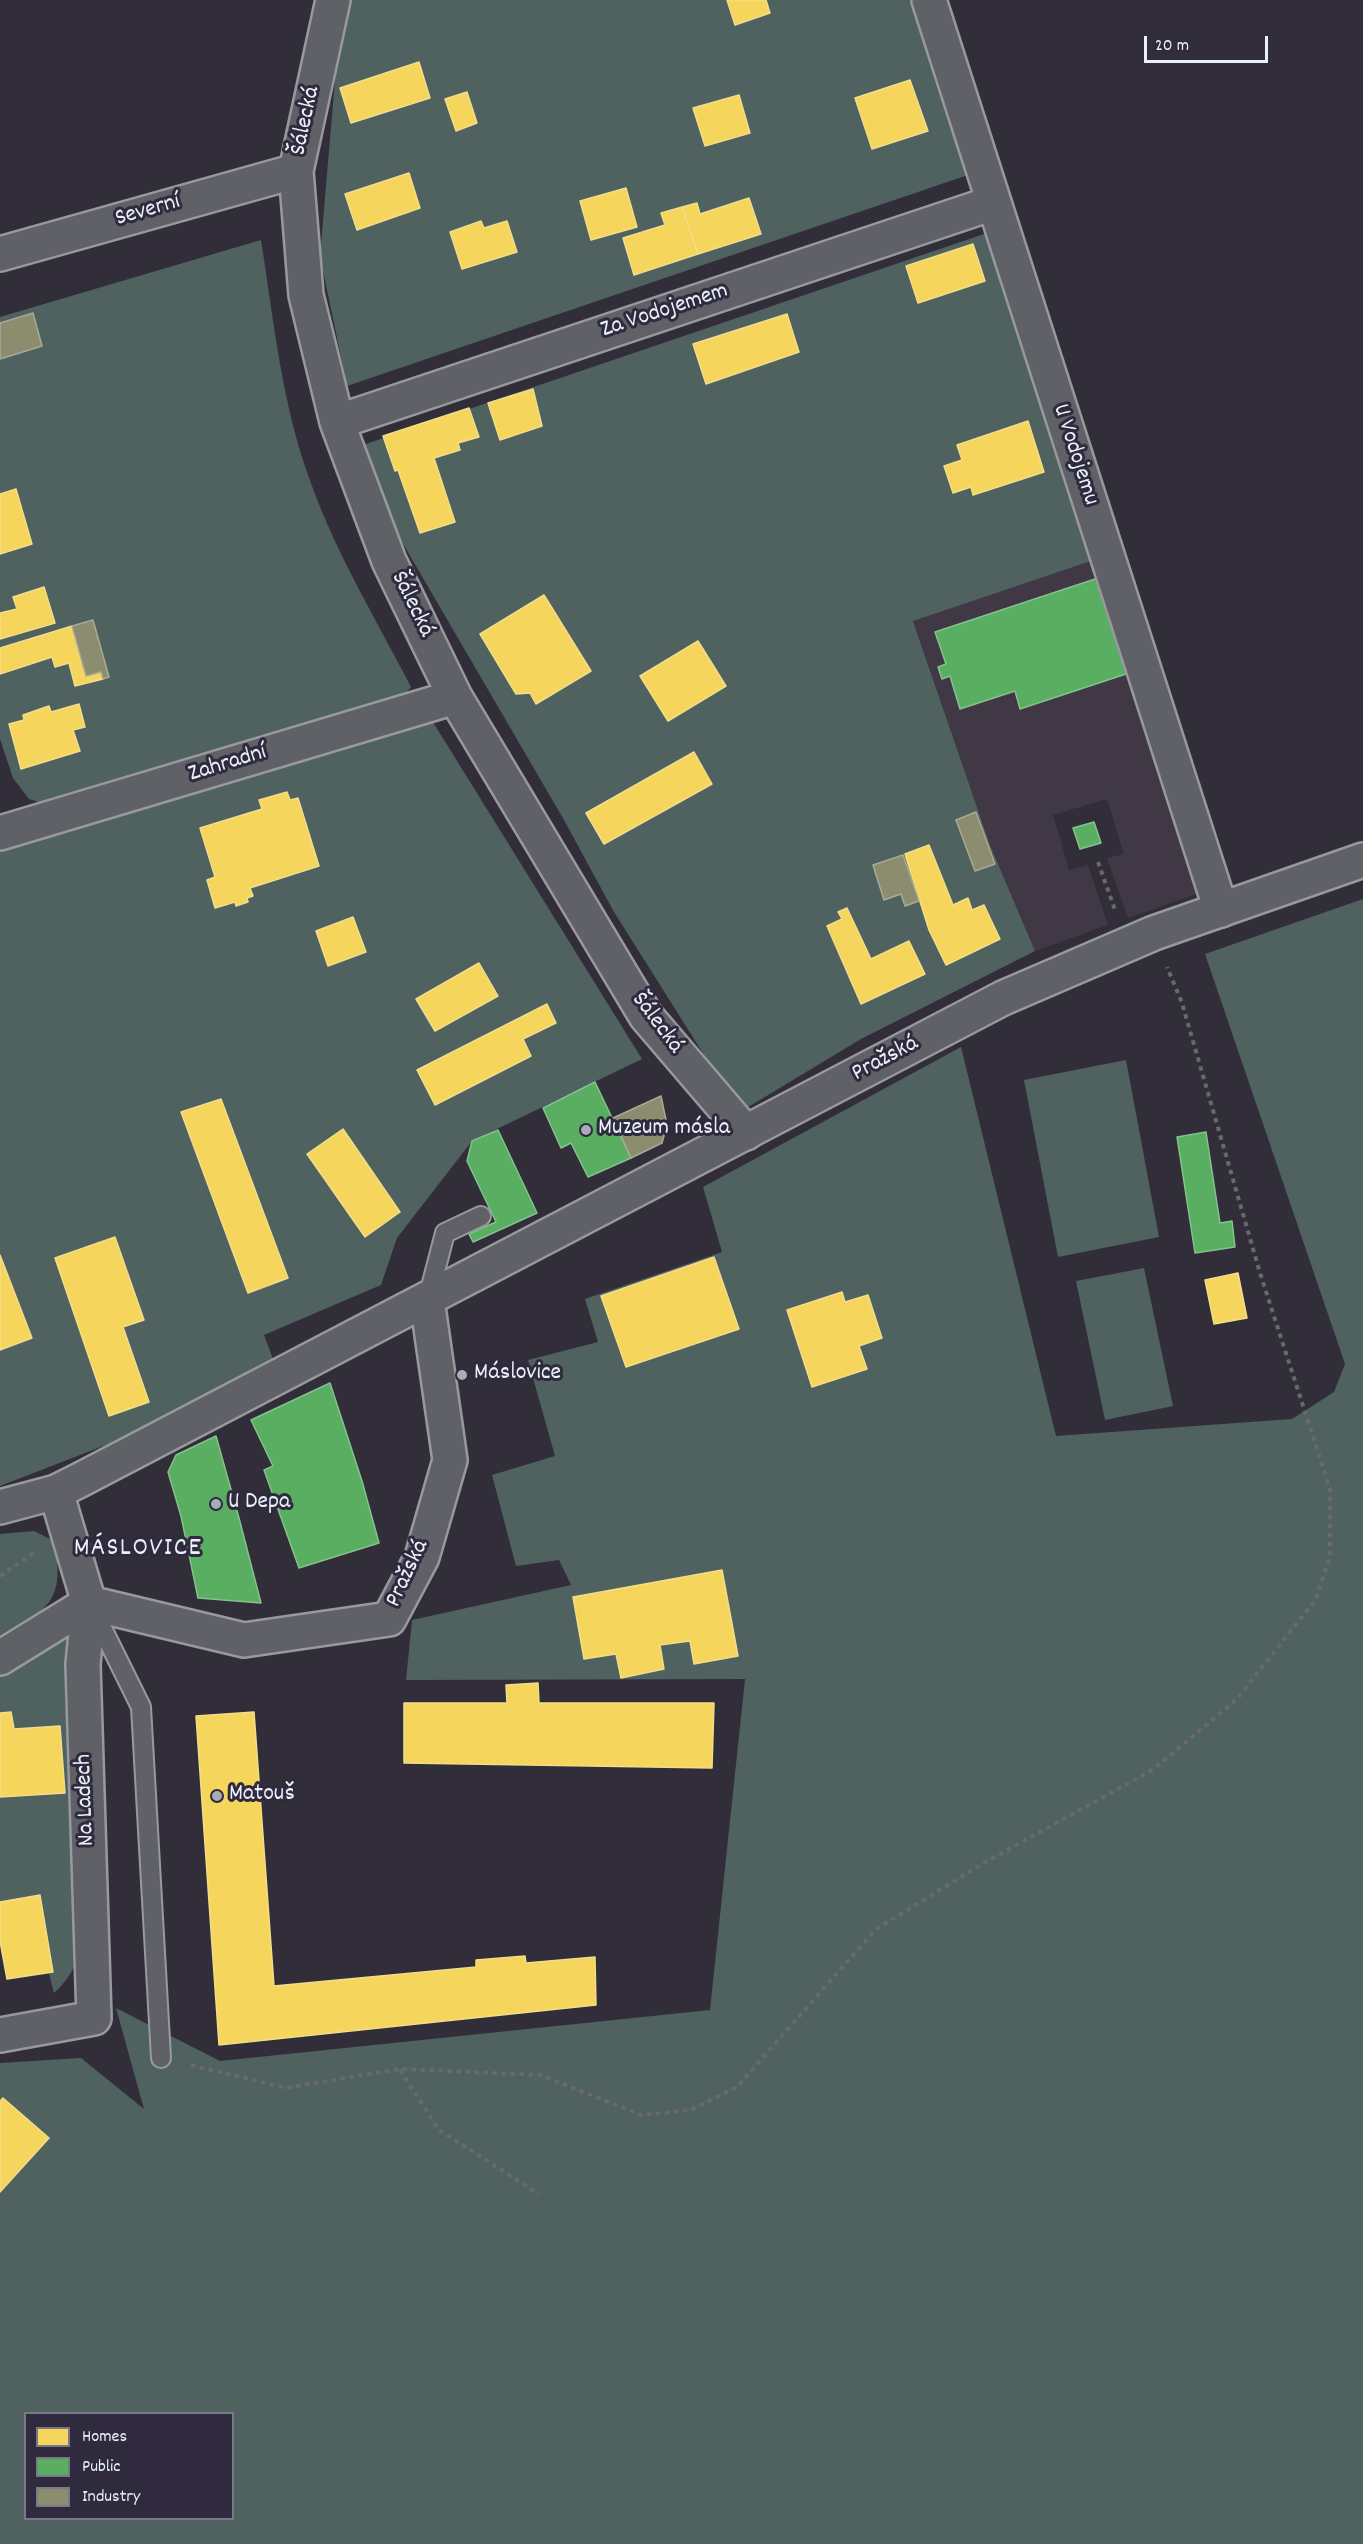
<!DOCTYPE html>
<html>
<head>
<meta charset="utf-8">
<style>
  body { margin:0 }
  #map { position:relative; width:1363px; height:2544px; overflow:hidden; background:#312e39; font-family:Dekko,sans-serif }
  canvas { display:block }
  .legend { position:absolute; left:24px; top:2412px; width:210px; height:108px; box-sizing:border-box; background:#2f2a3d; border:2px solid #797a88; margin:0; padding:8px 10px; list-style:none; font-size:18px; color:#e8f1f8 }
  .legend li { display:flex; align-items:center; gap:12px; height:30px }
  .legend b { width:30px; border:2px solid #797a88 }
  .scale { position:absolute; left:1144px; top:36px; width:124px; height:27px; box-sizing:border-box; border:3px solid #e8f1f8; border-top:0; padding-left:8px; font-size:18px; line-height:21px; white-space:nowrap; color:#e8f1f8; -webkit-text-stroke:4px #2f2a3d; paint-order:stroke }
</style>
</head>
<body>
<div id="map">
<canvas width="1363" height="2544"></canvas>
<ul class="legend">
<li><b style="height:16px;background:#f6d55c"></b>Homes</li>
<li><b style="height:16px;background:#5aae61"></b>Public</li>
<li><b style="height:16px;background:#8c8c6e"></b>Industry</li>
</ul>
<div class="scale">20 m</div>
</div>
<script>
const c = document.querySelector('canvas').getContext('2d');
c.lineJoin = 'round';
function paint(path, color) {
  c.fillStyle = color;
  c.fill(path, 'evenodd');
}
function trace(path, color, width, dash) {
  c.strokeStyle = color;
  c.lineWidth = width;
  c.lineCap = dash ? 'butt' : 'round';
  c.setLineDash(dash || []);
  c.stroke(path);
}
function drawText(font, color, halo, rows, align = 'center') {
  c.font = font + ' Dekko,sans-serif';
  c.lineWidth = 6;
  c.setLineDash([]);
  c.textBaseline = 'middle';
  c.strokeStyle = halo;
  c.fillStyle = color;
  for (const [text, x, y, turn = 0] of rows) {
    c.save();
    c.translate(x, y);
    c.rotate((+turn || 0) * Math.PI / 180);
    c.textAlign = isNaN(turn) ? turn : align;
    if (halo) c.strokeText(text, 0, 0);
    c.fillText(text, 0, 0);
    c.restore();
  }
}
const built = new Path2D(`
  M1094,560L1098,578L935,632L946,664L938,667L942,679L950,676L960,708L1015,691L1020,708L1129,673L1199,893L1128,918L1107,858L1124,854L1107,799L1053,815L1069,870L1088,865L1108,925L1035,951L990,845L913,620Z`);
const green = new Path2D(`
  M351,0H910L968,175L347,386L320,256L337,57Z
  M987,233L1094,560L913,621L990,845L1035,951L861,1039L740,1112L614,912L564,820L395,530L360,446Z
  M261,240C274,322 282,407 312,486C337,555 377,621 411,687L404,695L48,805L29,799L13,778L0,739V317Z
  M431,719L642,1059L472,1141L397,1238L381,1285L264,1335L273,1359L111,1443L0,1486V850Z
  M1363,899V2544H0V2063L81,2058L144,2109L116,2008L220,2061L710,2010L745,1679L406,1680L412,1620L571,1585L559,1560L516,1566L492,1475L555,1456L528,1360L598,1342L585,1299L722,1252L703,1187L961,1047L1056,1436L1292,1419L1334,1392L1345,1364L1205,954ZM26,2414H232V2518H26Z
  M1126,1060L1159,1237L1058,1257L1024,1080Z
  M1144,1268L1173,1406L1105,1420L1076,1281Z
  M34,1531L54,1541C66,1601 48,1610 0,1637V1534Z
  M73,1631L76,1691L66,1724L72,1787L79,1955C73,1971 67,1981 54,1993L49,1973L53,1972L0,1902V1673Z`);
const homes = new Path2D(`
  M727,0H766L770,13L735,25Z
  M419,62L430,98L351,123L340,88Z
  M910,80L928,131L872,149L855,98Z
  M467,92L477,123L456,131L445,99Z
  M739,95L750,133L705,146L693,108Z
  M409,173L420,208L357,230L345,194Z
  M626,188L637,227L591,240L580,201Z
  M749,198L761,234L698,254L682,207L697,203L700,214Z
  M682,207L698,254L634,275L623,238L665,225L661,213Z
  M481,221L484,228L507,221L517,252L462,269L450,232Z
  M973,244L985,281L918,303L906,266Z
  M787,314L799,352L706,384L693,344Z
  M533,389L542,426L500,440L488,403Z
  M469,408L479,437L458,443L460,450L434,458L455,522L420,533L398,470L395,471L383,436Z
  M1028,421L1044,472L973,495L971,487L953,493L944,466L962,460L957,445Z
  M16,489L32,544L0,554V494Z
  M44,587L55,623L0,639V613L17,609L13,597Z
  M544,595L591,671L536,704L530,693L516,694L480,634Z
  M72,626L86,676L101,672L103,679L75,686L69,663L55,667L52,657L0,674V648Z
  M698,641L726,686L668,721L640,676Z
  M79,704L85,727L73,730L80,751L21,769L9,724L24,720L23,715L49,706L51,712Z
  M694,752L712,784L604,844L586,813Z
  M287,792L290,800L298,798L319,866L250,888L253,896L247,898L248,902L236,906L235,902L215,908L207,880L215,877L200,828L262,809L259,800Z
  M929,845L953,905L968,898L972,910L984,905L1000,939L946,965L929,930L905,854Z
  M847,908L871,959L909,941L925,974L861,1004L827,926L842,919L838,912Z
  M353,917L366,952L328,966L316,931Z
  M479,963L498,996L435,1031L416,999Z
  M547,1004L556,1023L523,1039L531,1056L435,1105L417,1070Z
  M221,1099L288,1278L248,1293L181,1112Z
  M343,1129L400,1212L365,1237L307,1154Z
  M115,1237L144,1320L123,1327L149,1402L109,1416L55,1258Z
  M0,1255L32,1338L0,1350Z
  M714,1257L739,1329L626,1367L601,1296Z
  M1238,1273L1247,1318L1214,1324L1205,1280Z
  M842,1292L845,1302L868,1295L882,1338L859,1346L867,1369L812,1387L787,1310Z
  M722,1570L738,1656L694,1664L690,1641L660,1645L664,1669L621,1678L616,1654L584,1659L573,1597Z
  M538,1683L539,1703H714L712,1768L404,1763V1703H507L506,1685Z
  M11,1712L14,1729L60,1726L65,1793L0,1797V1713Z
  M254,1712L274,1986L476,1967V1960L525,1956L526,1963L595,1957L596,2005L219,2045L196,1716Z
  M40,1895L53,1972L7,1979L0,1941V1902Z
  M3,2098L49,2138L0,2192V2101Z`);
const public = new Path2D(`
  M1098,578L1129,673L1020,709L1015,691L960,709L950,676L942,679L938,667L946,664L935,632Z
  M1094,822L1101,843L1080,849L1073,828Z
  M595,1082L631,1158L588,1177L571,1143L561,1148L543,1108Z
  M498,1130L537,1213L473,1242L469,1234L496,1222L467,1161L472,1141Z
  M1206,1132L1220,1223L1232,1221L1235,1247L1195,1253L1177,1137Z
  M330,1383L362,1481L379,1543L299,1568L264,1470L273,1466L251,1420Z
  M216,1436L239,1518L261,1603L198,1598L181,1516L168,1472L176,1455Z`);
const industry = new Path2D(`
  M33,313L42,346L0,359V323Z
  M93,620L109,677L103,679L101,672L86,676L72,626Z
  M976,812L995,864L975,871L956,820Z
  M903,855L919,901L905,906L901,894L884,900L873,865Z
  M661,1096L667,1125L662,1143L631,1158L613,1118Z`);
const path = new Path2D(`
  M1098,862L1115,910
  M0,1576L34,1553
  M191,2065L286,2088L400,2069L540,2075L642,2115L691,2110L737,2087L875,1930L982,1864L1154,1769L1237,1699L1316,1599L1330,1556V1489L1260,1273L1182,1003L1167,967
  M400,2070L439,2130L539,2194`);
const lane = new Path2D(`
  M428,1298L445,1233L481,1216
  M93,1610L141,1707L161,2058`);
const street = new Path2D(`
  M333,0L296,171L306,295L337,422L389,561L455,697L646,1016L746,1133
  M929,0L1221,910
  M0,254L296,171
  M337,422L993,203
  M0,833L455,697
  M89,1603L244,1640L389,1619L422,1557L450,1460L427,1300
  M0,1658L89,1603
  M0,2035L94,2018L83,1664L89,1603L56,1492`);
const secondary = new Path2D(`
  M0,1507L56,1492L80,1480L1003,998L1154,933L1363,860`);
const markers = [
  [586,1130,6,"#a8adb5"],
  [462,1375,6,"#a8adb5"],
  [216,1504,6,"#a8adb5"],
  [217,1796,6,"#a8adb5"]
];
const streetNames = [
  ["Šálecká",307,121,-78],
  ["Severní",148,212,-16],
  ["Za Vodojemem",665,312,-18],
  ["U Vodojemu",1074,455,72],
  ["Šálecká",411,605,64],
  ["Zahradní",228,765,-17],
  ["Šálecká",656,1024,53],
  ["Pražská",886,1060,-28],
  ["Pražská",409,1574,-65],
  ["Na Ladech",87,1800,-92]
];
const poiNames = [
  ["Muzeum másla",598,1130],
  ["Máslovice",474,1375],
  ["U Depa",228,1504],
  ["Matouš",229,1796]
];
const quarterNames = [
  ["MÁSLOVICE",138,1550]
];
paint(built, '#403845');
paint(green, '#4f625f');
paint(homes, '#f6d55c');
trace(homes, '#f2dd8b', 1.5);
paint(public, '#5aae61');
trace(public, '#85c28e', 1.5);
paint(industry, '#8c8c6e');
trace(industry, '#a8aa97', 1.5);
trace(lane, '#98999f', 22);
trace(street, '#98999f', 38);
trace(secondary, '#98999f', 38);
trace(path, '#68686f', 4, [4.5, 4.5]);
trace(lane, '#606067', 18);
trace(street, '#606067', 33);
trace(secondary, '#606067', 33);
for (const [x, y, r, color] of markers) {
  const dot = new Path2D();
  dot.arc(x, y, r, 0, 2 * Math.PI);
  c.fillStyle = color;
  c.fill(dot);
  trace(dot, '#2f2a3d', 2);
}
drawText('24px', '#e8f1f8', '#2f2a3d', streetNames);
drawText('24px', '#e8f1f8', '#2f2a3d', poiNames, 'left');
c.letterSpacing = '1.5px';
drawText('27px', '#e8f1f8', '#2f2a3d', quarterNames);
c.letterSpacing = '0px';
</script>
</body>
</html>
